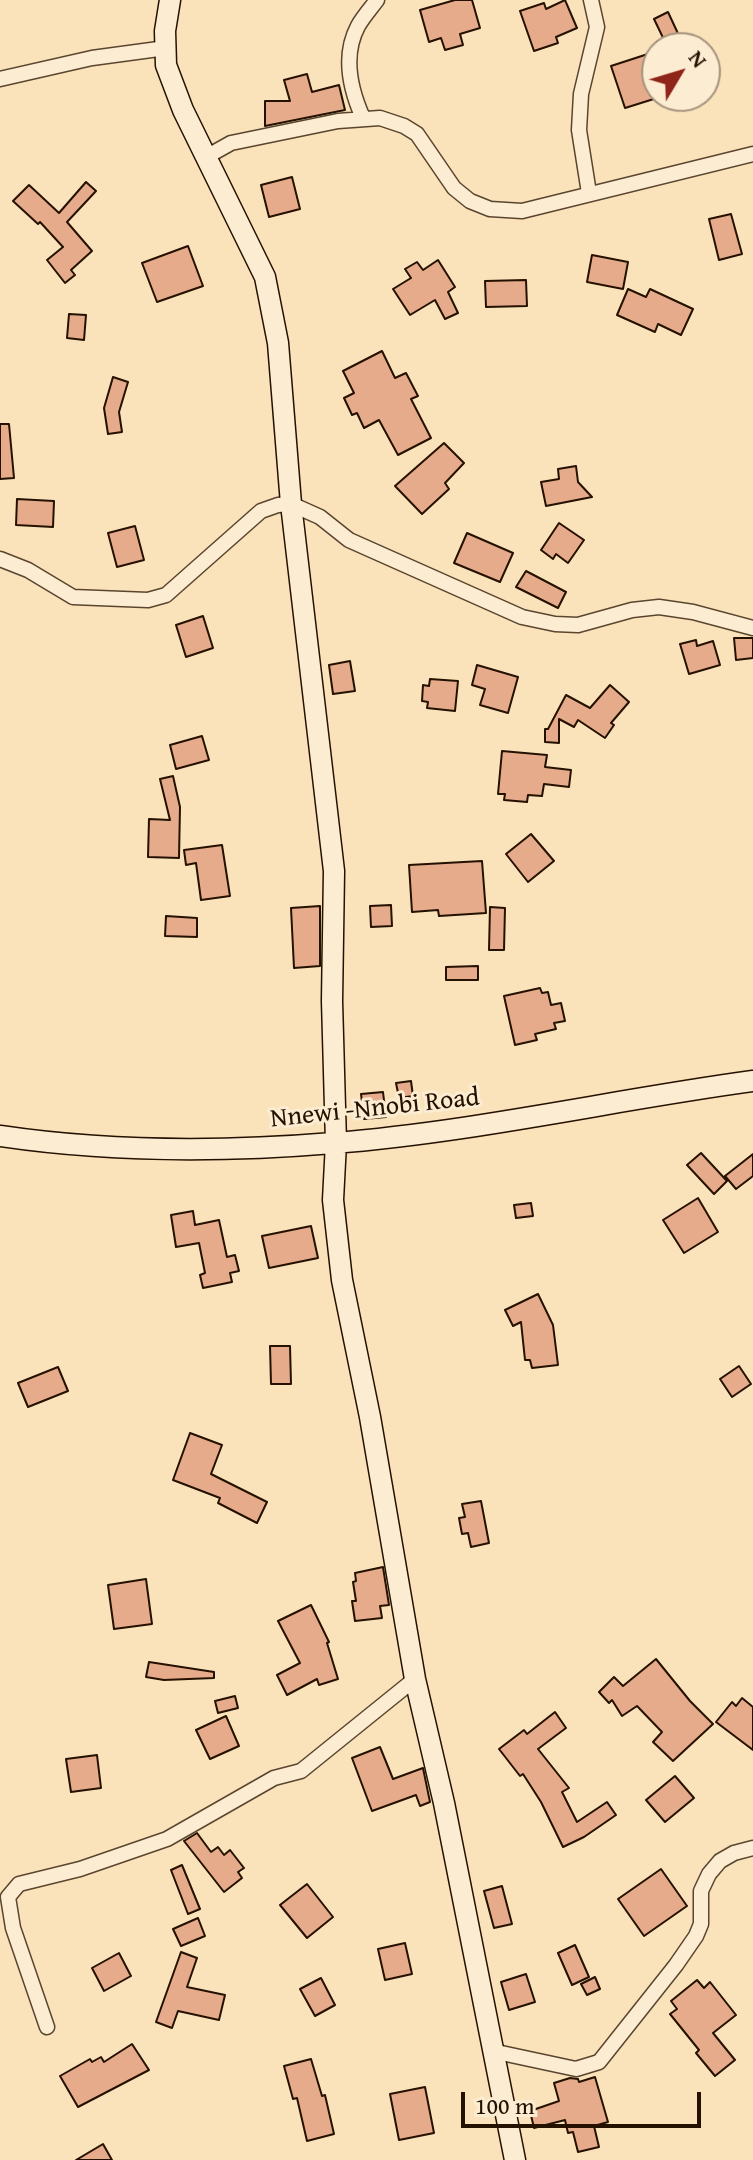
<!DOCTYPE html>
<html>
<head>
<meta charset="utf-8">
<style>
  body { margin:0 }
  #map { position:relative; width:753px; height:2160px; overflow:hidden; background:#fae2ba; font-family:"Gentium Book Plus",serif }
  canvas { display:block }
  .north { position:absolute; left:641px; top:32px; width:80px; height:80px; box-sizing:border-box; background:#fcecd2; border:2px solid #a6947e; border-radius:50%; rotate:52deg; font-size:22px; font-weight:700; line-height:32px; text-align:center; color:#251100 }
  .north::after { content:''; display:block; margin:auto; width:28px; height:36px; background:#8f2418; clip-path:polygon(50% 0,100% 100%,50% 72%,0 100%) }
  .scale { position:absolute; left:461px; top:2092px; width:240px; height:36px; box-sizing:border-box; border:4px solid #251100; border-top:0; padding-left:10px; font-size:24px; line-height:28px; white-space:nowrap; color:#251100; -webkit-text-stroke:6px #fcecd2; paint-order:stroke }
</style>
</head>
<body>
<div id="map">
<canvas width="753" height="2160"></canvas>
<div class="north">N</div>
<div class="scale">100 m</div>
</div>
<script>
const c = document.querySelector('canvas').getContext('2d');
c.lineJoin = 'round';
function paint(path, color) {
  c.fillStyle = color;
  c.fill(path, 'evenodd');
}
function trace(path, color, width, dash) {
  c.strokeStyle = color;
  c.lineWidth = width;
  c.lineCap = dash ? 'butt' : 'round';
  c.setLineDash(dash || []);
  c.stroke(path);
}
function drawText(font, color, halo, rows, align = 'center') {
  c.font = font + ' "Gentium Book Plus",serif';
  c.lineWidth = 6;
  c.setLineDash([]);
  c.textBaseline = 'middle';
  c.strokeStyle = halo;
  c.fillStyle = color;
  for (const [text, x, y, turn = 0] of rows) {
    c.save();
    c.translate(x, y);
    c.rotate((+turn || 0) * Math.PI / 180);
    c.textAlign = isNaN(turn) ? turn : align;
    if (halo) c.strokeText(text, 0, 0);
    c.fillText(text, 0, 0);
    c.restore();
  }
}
const building = new Path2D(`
  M455,0H472L480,28L460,34L463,45L445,50L441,38L429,42L420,10Z
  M565,0L577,28L556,37L558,43L534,51L520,11L544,3L546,9Z
  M668,12L681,40L667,46L654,19Z
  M654,52L657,62V98L625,108L611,66Z
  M307,74L312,92L339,85L345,110L265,126V101H290L284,80Z
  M292,177L300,209L269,217L261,185Z
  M86,182L96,191L67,222L92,251L71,270L75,275L65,283L47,260L63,247L40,222L38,224L13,201L29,185L59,213Z
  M731,214L742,254L719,260L709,219Z
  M188,246L203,286L157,302L142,263Z
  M592,255L628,262L623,289L587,282Z
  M438,260L455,287L448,292L458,313L445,319L435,300L410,315L393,289L411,278L405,269L417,262L423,270Z
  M526,280L527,306L486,307L485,281Z
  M628,289L646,297L650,289L693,309L681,335L658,324L655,332L617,315Z
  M69,314L86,315L84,340L67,338Z
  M382,351L395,378L406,373L418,396L411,399L431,438L398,455L379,420L364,428L357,413L352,415L344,398L354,393L343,371Z
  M113,377L128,382L119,412L122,432L108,434L104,408Z
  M0,424H9L14,478L0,479Z
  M444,443L464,463L445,483L449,489L422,514L395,486Z
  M576,466L578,482L592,497L546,506L541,482L559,479L558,469Z
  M17,499L54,501L53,527L16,525Z
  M559,523L584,540L568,563L556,554L553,559L541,550Z
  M135,526L144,560L117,567L108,533Z
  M467,533L513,553L500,582L454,563Z
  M526,571L566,592L558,608L516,587Z
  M203,616L213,648L186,657L176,625Z
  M734,638H753V658L736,660Z
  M696,640L697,646L713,641L720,665L689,674L680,644Z
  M350,661L355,691L333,694L329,665Z
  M477,665L518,677L508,713L480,705L485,689L472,685Z
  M430,679L458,681L455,711L427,708L428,702L422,701L423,685L429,686Z
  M610,685L629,702L611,723L614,725L605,738L578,720L574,727L559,719V743L545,742V729H548L566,695L590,708Z
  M202,736L209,760L176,769L170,745Z
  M502,751L547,755L545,767L571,770L569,787L544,784L542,796L528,795L527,802L504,800L505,794H498Z
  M173,776L180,807L179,858L148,857L149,819L170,820L160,779Z
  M531,834L554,861L528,882L506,854Z
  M222,845L230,896L201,900L196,863L186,865L184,850Z
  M482,861L486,913L439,916L438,910L412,912L409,865Z
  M391,905L392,926L371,927L370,906Z
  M320,906V966L294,968L291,908Z
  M490,907L505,908L504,950H489Z
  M166,916L197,918V937L165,936Z
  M478,966V980H446V967Z
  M540,988L542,993L548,992L551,1005L561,1003L565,1021L554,1023L556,1029L535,1034L537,1040L515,1045L504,996Z
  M411,1081L413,1096L399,1098L396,1083Z
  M383,1092L386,1117L364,1119L361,1094Z
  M701,1153L727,1181L714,1194L687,1165Z
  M753,1154V1176L736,1189L725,1176Z
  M698,1198L718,1232L684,1253L663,1220Z
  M531,1203L533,1216L516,1218L514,1205Z
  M193,1211L195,1225L219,1220L227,1257L235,1255L239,1271L230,1273L232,1282L203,1288L200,1275L205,1273L199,1243L176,1247L171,1215Z
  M311,1226L318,1258L269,1268L262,1236Z
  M538,1294L553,1325L558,1365L532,1368L530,1360H525L521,1322L513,1326L505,1310Z
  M270,1346H290L291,1384H271Z
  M739,1366L751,1384L732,1397L720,1379Z
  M58,1367L68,1391L28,1407L18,1383Z
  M190,1433L222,1445L211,1474L267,1502L257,1523L218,1503L220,1498L173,1480Z
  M481,1501L489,1543L471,1547L468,1533L462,1534L459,1518L465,1517L462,1504Z
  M383,1567L389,1605L380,1606L382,1618L355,1621L352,1601H356L353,1582L356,1581L355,1573Z
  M146,1579L152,1624L114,1629L108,1585Z
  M311,1605L329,1642L327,1643L338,1679L319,1685L317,1679L287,1695L277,1675L300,1663L278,1621Z
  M656,1659L690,1701L713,1724L673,1761L653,1742L662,1732L637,1706L622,1716L612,1700L609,1703L599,1692L614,1677L623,1686Z
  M149,1662L214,1672V1678L164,1680L146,1677Z
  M235,1696L238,1708L218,1713L215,1701Z
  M742,1698L753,1707V1750L716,1722L732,1702L736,1706Z
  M555,1712L566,1728L538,1749L569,1788L562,1792L577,1822L607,1802L616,1815L584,1837L563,1847L541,1802L523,1774L520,1776L499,1749L524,1730L527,1734Z
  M226,1716L239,1746L210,1759L196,1730Z
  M380,1747L393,1779L423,1768L430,1802L420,1806L416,1795L372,1811L352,1758Z
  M97,1755L101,1788L71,1792L66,1759Z
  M675,1776L694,1798L665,1822L646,1800Z
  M197,1833L211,1852L218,1847L224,1855L230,1850L244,1868L238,1872L242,1878L224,1892L184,1841Z
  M182,1865L200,1909L188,1914L171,1870Z
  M661,1869L687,1906L644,1936L618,1899Z
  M307,1884L333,1917L307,1938L280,1905Z
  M502,1886L512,1924L494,1928L484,1891Z
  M198,1918L205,1936L181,1946L173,1929Z
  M405,1943L412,1974L385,1980L378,1949Z
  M575,1945L589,1977L572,1985L558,1953Z
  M181,1952L197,1958L187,1987L225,1995L219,2020L178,2011L172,2028L156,2022Z
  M119,1953L131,1976L104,1991L92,1968Z
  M526,1974L535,2002L509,2010L501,1982Z
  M595,1977L600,1989L587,1995L581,1984Z
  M321,1978L335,2005L315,2016L300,1989Z
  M697,1980L704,1988L710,1982L736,2015L713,2033L735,2060L715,2076L696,2053L699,2050L670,2014L677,2009L671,2001Z
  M132,2044L149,2070L78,2107L60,2076L90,2059L92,2062L101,2057L104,2062Z
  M311,2059L322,2096L325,2095L334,2134L307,2141L297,2098L293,2099L284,2066Z
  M595,2077L608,2122L594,2126L599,2147L578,2152L573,2132L568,2133L565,2120L534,2128L530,2111L559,2101L554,2083L570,2078L578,2079L579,2082Z
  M425,2087L434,2133L399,2140L390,2094Z
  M103,2144L112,2160H76Z`);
const street = new Path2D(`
  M0,79L92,58L166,48
  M363,118C350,89 342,56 358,26C363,17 371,8 377,0
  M206,157L231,143L338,121L380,118L404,126L417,134L454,188L470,201L490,209L522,211L753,154
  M589,193L579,130L581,94L597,27L591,0
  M0,559L28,570L73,597L148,600L166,595L261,511L278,505L291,504L320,517L349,540L522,617L555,624L578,625L632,610L659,607L693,612L753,628
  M47,2027L13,1928L8,1897L19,1884L80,1869L167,1839L274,1778L301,1771L415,1679
  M492,2051L576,2069L599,2062L676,1965L696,1936L701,1924V1891L709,1874L720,1861L734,1853L753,1848`);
const secondary = new Path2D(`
  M170,0L165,31L166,65L183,110L265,277L278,343L291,504L334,871L332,1001L336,1143L333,1200L342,1280L370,1417L415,1679L444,1803L515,2160
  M0,1136C108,1152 225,1152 333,1143C474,1132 613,1100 753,1081`);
const streetNames = [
  ["Nnewi -Nnobi Road",375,1109,-6]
];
paint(building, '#e5ab8a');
trace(building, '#251100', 2);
trace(street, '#5a452e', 17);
trace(secondary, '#251100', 23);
trace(street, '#fcecd2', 14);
trace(secondary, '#fcecd2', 20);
drawText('26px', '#251100', '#fcecd2', streetNames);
</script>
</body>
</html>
